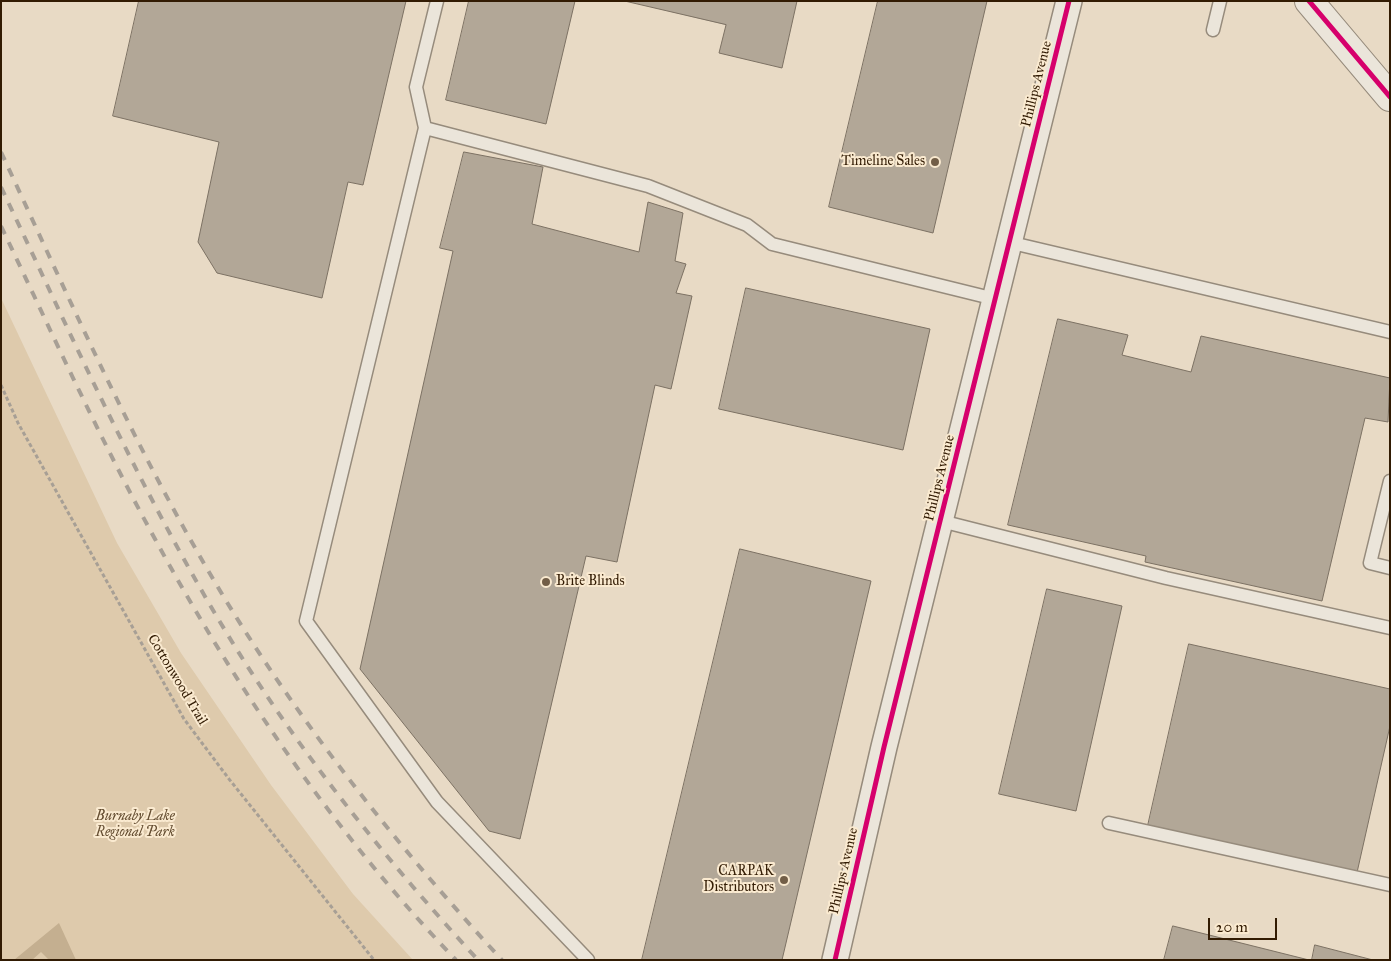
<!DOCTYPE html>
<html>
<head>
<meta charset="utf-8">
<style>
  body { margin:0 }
  #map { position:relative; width:1391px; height:961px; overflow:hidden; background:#e8dac5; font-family:"IM FELL Great Primer",serif }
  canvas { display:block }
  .frame { position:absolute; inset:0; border:2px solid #321b03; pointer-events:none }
  .scale { position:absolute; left:1208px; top:918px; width:69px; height:22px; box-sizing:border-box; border:2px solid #321b03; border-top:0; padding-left:6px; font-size:15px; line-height:18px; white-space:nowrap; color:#321b03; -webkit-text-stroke:4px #faead0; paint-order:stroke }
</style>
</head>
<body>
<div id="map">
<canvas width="1391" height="961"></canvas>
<div class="frame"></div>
<div class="scale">20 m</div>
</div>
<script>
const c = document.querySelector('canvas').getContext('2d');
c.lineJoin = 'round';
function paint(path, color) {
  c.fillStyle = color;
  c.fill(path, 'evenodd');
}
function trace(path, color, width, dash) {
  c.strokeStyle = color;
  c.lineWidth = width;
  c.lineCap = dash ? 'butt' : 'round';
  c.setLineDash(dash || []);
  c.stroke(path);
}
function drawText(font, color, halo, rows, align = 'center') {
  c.font = font + ' "IM FELL Great Primer",serif';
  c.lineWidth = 4;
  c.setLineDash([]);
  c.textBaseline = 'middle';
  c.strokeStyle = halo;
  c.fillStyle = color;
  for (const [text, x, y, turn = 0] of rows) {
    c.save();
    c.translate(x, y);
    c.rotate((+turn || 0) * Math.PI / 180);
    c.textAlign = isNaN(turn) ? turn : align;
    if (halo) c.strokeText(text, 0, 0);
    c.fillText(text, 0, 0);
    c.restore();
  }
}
const green = new Path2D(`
  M1,298L117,543L181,653L271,785L353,894L413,960H1Z`);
const water = new Path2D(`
  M59,923L76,960H49L41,952L32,960H14Z`);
const building = new Path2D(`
  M139,1H406L363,185L348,182L322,298L217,273L198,242L219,142L113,116Z
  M469,1H575L546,124L446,100Z
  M625,1H797L782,68L719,53L726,25Z
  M878,1H987L933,233L829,207Z
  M464,152L543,167L532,224L639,252L648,202L683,213L675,261L686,264L676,293L692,296L671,389L655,385L617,562L586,556L520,839L489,831L360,669L453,251L440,248Z
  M746,288L930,329L903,450L719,409Z
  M1058,319L1128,335L1122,355L1191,372L1201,336L1390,378L1388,422L1365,418L1322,601L1145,562L1146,556L1008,525Z
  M740,549L871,581L782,960H642Z
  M1047,589L1122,606L1076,811L999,794Z
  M1189,644L1390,689V726L1356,877L1147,830Z
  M1173,926L1309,960H1164Z
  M1315,945L1373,960H1312Z`);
const path = new Path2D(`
  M1,385L18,423L184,719L229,779L374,960`);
const service = new Path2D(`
  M1213,30L1220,1
  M425,128L416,87L437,1
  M1008,242L1390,332
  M1390,481L1370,563L1390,568
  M941,521L1166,578L1390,628
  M1109,823L1390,885
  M588,960L437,802L306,621L425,128L648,186L747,225L772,244L995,299`);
const minor = new Path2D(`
  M835,960L884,747L1069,1`);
const tertiary = new Path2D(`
  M1309,1L1390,97`);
const rail = new Path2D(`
  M1,152C64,287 124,424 198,553C282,701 387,835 502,960
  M1,187C74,341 144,499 234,645C304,758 388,862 478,960
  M1,226C51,331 99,437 155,539C237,690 337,836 456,960`);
const cycleway = new Path2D(`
  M1309,1L1390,97
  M835,960L884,747L1069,1`);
const markers = [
  [935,162,5,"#725e47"],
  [546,582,5,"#725e47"],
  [784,880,5,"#725e47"]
];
const streetNames = [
  ["Phillips Avenue",1037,84,-76],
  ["Phillips Avenue",940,478,-76],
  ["Cottonwood Trail",177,680,59],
  ["Phillips Avenue",844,871,-77]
];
const poiNames = [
  ["Timeline Sales",925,162],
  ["Brite Blinds",556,582,"left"],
  ["CARPAK",774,872],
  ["Distributors",774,888]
];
const parkNames = [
  ["Burnaby Lake",135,817],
  ["Regional Park",135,833]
];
paint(green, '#decaac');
paint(water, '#c4af90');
paint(building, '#b2a797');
trace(building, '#7c7163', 1);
trace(service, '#968b7c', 15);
trace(minor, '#968b7c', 28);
trace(tertiary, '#968b7c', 30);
trace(path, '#a79f95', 3, [4, 2.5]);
trace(service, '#ebe5da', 12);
trace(minor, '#ebe5da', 25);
trace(tertiary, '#ebe5da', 28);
trace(rail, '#a79f95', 4, [9, 9]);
trace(cycleway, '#d6006c', 5);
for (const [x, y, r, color] of markers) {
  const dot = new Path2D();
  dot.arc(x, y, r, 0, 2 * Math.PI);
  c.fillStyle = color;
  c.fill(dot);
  trace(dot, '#faead0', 2);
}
drawText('14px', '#321b03', '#faead0', streetNames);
drawText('14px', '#321b03', '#faead0', poiNames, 'right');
drawText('italic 14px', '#634c30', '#faead0', parkNames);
</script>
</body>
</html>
